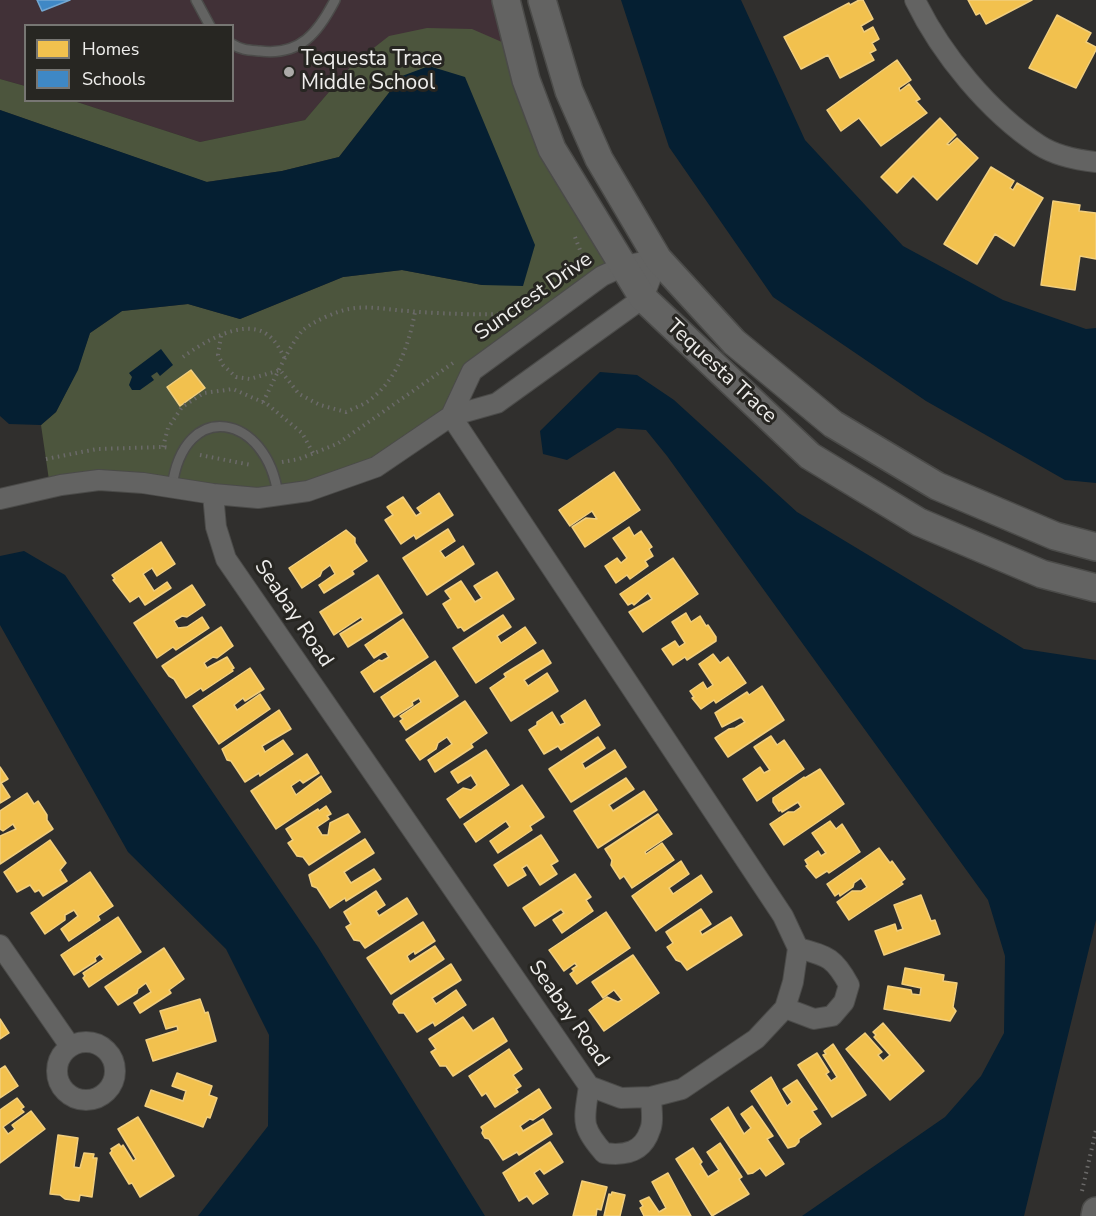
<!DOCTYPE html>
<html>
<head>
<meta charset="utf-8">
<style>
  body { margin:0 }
  #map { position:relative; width:1096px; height:1216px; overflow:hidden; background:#302f2d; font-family:"Nunito Sans",sans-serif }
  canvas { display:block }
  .legend { position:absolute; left:24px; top:24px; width:210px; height:78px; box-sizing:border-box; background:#272622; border:2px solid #777673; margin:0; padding:8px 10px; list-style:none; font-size:18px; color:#efeeec }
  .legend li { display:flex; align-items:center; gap:12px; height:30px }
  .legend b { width:30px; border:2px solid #777673 }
</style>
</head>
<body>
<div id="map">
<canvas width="1096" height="1216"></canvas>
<ul class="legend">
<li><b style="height:16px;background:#f2c14e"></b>Homes</li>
<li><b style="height:16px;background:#3f88c5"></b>Schools</li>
</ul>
</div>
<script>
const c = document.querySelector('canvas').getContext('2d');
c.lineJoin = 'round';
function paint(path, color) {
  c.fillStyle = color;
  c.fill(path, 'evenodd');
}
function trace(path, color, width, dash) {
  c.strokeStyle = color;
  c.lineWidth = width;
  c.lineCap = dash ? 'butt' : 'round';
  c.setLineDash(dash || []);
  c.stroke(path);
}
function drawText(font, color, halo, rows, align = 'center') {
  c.font = font + ' "Nunito Sans",sans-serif';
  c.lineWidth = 6;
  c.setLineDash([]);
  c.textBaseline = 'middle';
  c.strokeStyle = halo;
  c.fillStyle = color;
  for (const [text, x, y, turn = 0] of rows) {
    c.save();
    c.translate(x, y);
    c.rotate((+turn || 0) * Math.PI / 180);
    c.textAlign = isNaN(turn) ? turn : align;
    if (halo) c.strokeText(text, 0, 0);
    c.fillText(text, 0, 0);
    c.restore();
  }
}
const education = new Path2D(`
  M0,0H506L518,49L352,65L305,120L200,142L74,101L232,100V26H26L25,86L0,79Z`);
const green = new Path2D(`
  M427,28L472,29L518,49L624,266L472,371L451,416L376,467L308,491L213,494L50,487L41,425L56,412L77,370L90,333L122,311L188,304L240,319L343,277L402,270L482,285L402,76L339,157L282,171L206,182L0,110V79L25,86L26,100L74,101L200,142L305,120L352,65L389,36Z`);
const water = new Path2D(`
  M621,0H741L805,140L903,246L1003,300L1086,329L1096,328V483L1065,480L926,401L773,297L669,147Z
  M429,66L465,77L535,245L523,286L482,285L402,270L343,277L240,319L188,304L122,311L90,333L78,370L56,412L41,425L9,424L0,416V110L207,182L282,171L339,157L402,76Z
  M161,349L173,365L160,376L157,372L151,376L154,380L140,390H132L129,385L132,377L129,373Z
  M600,372L637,375L674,400L797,512L1024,649L1096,660V920L1024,1216H802L945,1117L981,1076L1004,1033L1005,956L988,900L667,456L646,430L617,428L567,460L543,454L540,431Z
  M24,551L65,575L318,947L485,1216H198L268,1126L269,1035L226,949L128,852L0,625V556Z`);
const homes = new Path2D(`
  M859,0H863L873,19L861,26L864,32L873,27L879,39L872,43L876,50L870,53L874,60L840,78L828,55L801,69L784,37L849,3L850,5Z
  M968,0H1032L986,24L980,13L976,15Z
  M1057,15L1091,33L1086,42L1096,47V50L1076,88L1029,68Z
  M897,60L911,80L899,88L900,91L909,84L920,99L916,101L927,113L881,146L859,118L841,131L827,110Z
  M940,118L956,135L947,144L949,145L957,138L978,158L937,200L913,176L897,193L881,177Z
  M991,167L1014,181L1010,188L1013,190L1017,183L1043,198L1014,246L995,234L977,264L944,244Z
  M1053,201L1080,205L1079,211L1096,213V259L1080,256L1075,290L1041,285Z
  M191,370L205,388L180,406L167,387Z
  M614,472L640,510L585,547L572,527L586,518L597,519L592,511L570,526L559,510Z
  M439,493L453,515L416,539L414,535L401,544L385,520L393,515L387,507L403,497L416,516L421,513L417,508Z
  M629,527L634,536L641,531L652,547L649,549L653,556L645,561L648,566L630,579L627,575L616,583L605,566L617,558L621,563L627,558L613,538Z
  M448,529L455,541L440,551L445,558L463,546L474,564L427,595L403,558Z
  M346,530L355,538V543L367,561L352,571L354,574L324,593L319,585L335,574L330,565L322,571L320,576L302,588L289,568Z
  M161,542L175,564L157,576L152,568L143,574L154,591L167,582L171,588L145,605L139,596L130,602L113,580L115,579L112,575Z
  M673,558L698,594L643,632L629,612L652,599L648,593L634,605L632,603L628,605L620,594Z
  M497,572L514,599L464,631L461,627L458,628L443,604L451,599L445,591L461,581L475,602L482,598L474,586Z
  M378,575L402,613L348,647L340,634L363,620L361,617L334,635L320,612Z
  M192,585L205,605L187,617L182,616L174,621L178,628L187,627L202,617L209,628L176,650L173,647L157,658L134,623Z
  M686,613L691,622L700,616L706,626L708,625L716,637V641L687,660L685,657L673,665L662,649L675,641L679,647L685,643L672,622Z
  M503,615L511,627L497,636L501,643L525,627L536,643L476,683L453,648Z
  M403,619L428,657L374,692L361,672L379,660L382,661L389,657L385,651L374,658L365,645Z
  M221,627L233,646L217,658L213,657L204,663L207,668L227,657L234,668L232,669L233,671L203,691L201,688L186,698L174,679L169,676L162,666Z
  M543,650L551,663L524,680L528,686L547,673L558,691L511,721L490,688L506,677L504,674Z
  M713,654L720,663L728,657L746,683L716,703L714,700L701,709L692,698L694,697L690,691L703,682L707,689L713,685L699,664Z
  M435,661L458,696L406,730L400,721L403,719L400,716L421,702L419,698L412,702L413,705L394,717L381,697Z
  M250,668L264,689L245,701L243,698L234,705L237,710L260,694L270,709L219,744L193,706Z
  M762,686L784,720L728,757L715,738L729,729L735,728L745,722L741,717L722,727L715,713L747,692L749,695Z
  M585,700L600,725L561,750L558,746L544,754L529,730L537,725V722L552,712L560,725L565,723L561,716Z
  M465,701L487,733L471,744L473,747L435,772L428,760L452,744L447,737L438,743L436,749L420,760L406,740Z
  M279,710L291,729L262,746L265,752L283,740L293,754L260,776L259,773L245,782L231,761L227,760L222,749Z
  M771,736L777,745L784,740L804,769L757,801L743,779L760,767L764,773L770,770L754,747Z
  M598,737L605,748L582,763L585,769L615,750L626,767L571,802L549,769Z
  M486,750L509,785L460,818L447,799L463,788L471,790L477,785L471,775L458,783L451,772Z
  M307,754L319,773L303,783L300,780L291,786L296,795L321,776L331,792L276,829L251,791Z
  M0,767L8,779L1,783L10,797L0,803Z
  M820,769L844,804L784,845L770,824L788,812H794L801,807L798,802L782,812L781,810L779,811L773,802V798L804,777L805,778Z
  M626,778L634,789L609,805L613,811L644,791L657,810L598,848L574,811Z
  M522,785L544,817L530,826L532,830L498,853L490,841L510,827L506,821L476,842L464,824Z
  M27,793L34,804L38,801L47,815V820L53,829L0,864V836L16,829L13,824L3,831L0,829V811Z
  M326,806L331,814L327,816L329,819L317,827L322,835H328L330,823L348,814L360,832L309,865L303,857L297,856L288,843L293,840L286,829L318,809L319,811Z
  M658,814L672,834L645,852L646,854L662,843L674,860L632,888L624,876L620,879L611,865L612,860L605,849Z
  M830,821L836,829L842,824L860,852L829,873L827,871L816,878L806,866L808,865L805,860L818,851L821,856L826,853L812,833Z
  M541,835L558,861L551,865L557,874L540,885L527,865L522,868L526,875L508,886L494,865Z
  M365,839L374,853L344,872L351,883L374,869L381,879L346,901L345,898L330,908L317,888L312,886L309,875Z
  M50,840L66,863L60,870L67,881L43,896L39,890L35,892L30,885L17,892L4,872Z
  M879,848L890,863L892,861L905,879L901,882L903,884L849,920L837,902L852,891H861L867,887L861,878L854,883L853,887L840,896L839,893L835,896L827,884Z
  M681,861L689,874L669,888L673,894L701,875L712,892L656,931L632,896Z
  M90,872L113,906L98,916L100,920L69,941L61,929L78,916L74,910L65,915V920L45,934L31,913Z
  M575,874L591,897L586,900L593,911L562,933L553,920L564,913L561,909L535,926L523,908Z
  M376,891L385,905L376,911L379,916L407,898L417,914L365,948L360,941L354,940L346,927L351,924L344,912Z
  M921,895L931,921L935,920L940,934L884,955L875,931L895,924L897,931L903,929L894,905Z
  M701,909L711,924L700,931L702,935L731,917L742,935L687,970L681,962L676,960L667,947L673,943L666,932Z
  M606,912L630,948L577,984L570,974L574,971L572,969L577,966L575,963L564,971L549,950Z
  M118,917L141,952L89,987L83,978L85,976L83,973L104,959L100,954L95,958L96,961L74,975L61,955Z
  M423,922L435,941L415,954L414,951L407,956L410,962L435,946L444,959L391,994L367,958Z
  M164,948L184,979L169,990L171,993L140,1013L134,1003L151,992L146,983L138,989L137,993L118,1005L105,987Z
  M633,955L659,993L604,1031L589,1010L607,997L618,1002L622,1000L614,990L603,998L592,982Z
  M451,964L461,980L432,998L436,1004L456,990L466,1005L435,1026L433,1022L417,1032L404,1013H399L393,1004L394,1001Z
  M905,968L944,975L943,981L957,983L953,1007L956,1011L950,1021L884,1009L888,986L911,990L912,994L920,995L921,988L902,984Z
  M200,999L205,1013L208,1012L216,1041L153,1061L146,1040L178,1030L177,1026L166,1029L160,1011Z
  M463,1017L473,1031L493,1018L507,1041L453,1076L446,1066H440L431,1052L436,1049L429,1039Z
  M0,1019L9,1033L0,1039Z
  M883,1023L924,1071L890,1100L846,1049L865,1033L882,1052L878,1055L883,1061L890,1055L874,1037L876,1035L873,1032Z
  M833,1044L866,1095L832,1117L798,1065L817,1053L829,1072L826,1074L831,1081L837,1077L823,1055L826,1054L824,1051Z
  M509,1049L522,1069L513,1075L521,1086L516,1089L518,1092L495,1107L486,1093L482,1096L469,1076Z
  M5,1066L18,1086L0,1098V1069Z
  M177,1073L212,1086L209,1095L217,1098L210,1118L207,1117L203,1127L145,1106L151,1090L183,1101L186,1091L172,1086Z
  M771,1077L787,1106L792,1102L783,1089L797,1080L817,1109L812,1111L821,1124L799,1139V1142L795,1146L788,1148L751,1091Z
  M539,1089L551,1108L533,1120L530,1119L520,1126L523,1131L543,1119L552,1134L519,1155L517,1152L503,1160L489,1139L485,1138L482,1133L483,1130L481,1127Z
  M17,1098L24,1107L21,1109L24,1112L3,1127L8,1134L15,1129L12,1125L31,1111L45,1129L0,1163V1110Z
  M752,1106L773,1136L767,1139L784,1164L766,1176L760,1168L753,1173L748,1174L711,1119L728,1107L744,1134L751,1128L741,1114Z
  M138,1117L174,1176L140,1197L132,1183L129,1184L110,1153L112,1151L111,1149L119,1144L121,1147L123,1145L133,1161L136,1159L118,1129Z
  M58,1135L78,1138L74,1167L80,1168L84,1153L94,1154L93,1158H97L92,1197L80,1195L79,1201L65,1199L60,1195L50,1194Z
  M550,1142L563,1162L544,1174L540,1169L534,1173L548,1194L533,1204L527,1196L519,1201L503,1173Z
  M720,1143L742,1177L739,1179L749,1194L712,1216L676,1159L693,1148L702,1162L700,1164L708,1177L719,1170L707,1152Z
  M668,1173L691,1216H644L640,1208L643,1206L640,1201L649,1197L659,1212L666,1208L652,1182Z
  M582,1181L607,1187L601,1210L597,1209L596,1216H573Z
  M612,1192L625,1195L620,1216H604L609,1194L611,1195Z`);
const schools = new Path2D(`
  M37,0H70L42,11Z`);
const path = new Path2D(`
  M575,237L585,263
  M221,336L218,355L223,365L236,377L250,379L280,370L299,394L320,405L346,412C354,408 364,405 371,399C398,378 409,344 415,312
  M183,357C202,343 241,319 265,333C275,339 280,349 285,359
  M263,402C273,383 289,345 303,330C312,322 337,311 349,309C369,305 388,310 408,311C443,314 479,315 514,314
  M163,447L168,428L182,407L204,393L233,389L267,404L302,433L313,453
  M200,455L251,465
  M46,459L97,449L163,447L169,448
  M282,462L299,459L337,444L453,363
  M1082,1191L1096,1130`);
const lane = new Path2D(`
  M196,0L210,26
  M232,44C241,50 249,50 260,51C300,56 318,33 335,0
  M172,487C184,397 267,414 278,495`);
const street = new Path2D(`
  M915,0C941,54 989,112 1039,145C1056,156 1077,160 1096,162
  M451,416L472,371L602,276L624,266L658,259
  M213,494L216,527L226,559L589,1086L621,1098L651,1097L682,1089L756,1039L785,1008L793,982L798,948L783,916L451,416
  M0,499L61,485L99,480L143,483L213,494L258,498L308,491L376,467L451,416L497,403L643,298L658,259
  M0,945L70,1046
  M785,1008L814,1019L832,1016L844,1002L849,985C834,957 827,956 798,948
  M57 1071a29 29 0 1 1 58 0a29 29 0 1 1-58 0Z
  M589,1086C584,1121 580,1126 604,1153C625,1156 643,1152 650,1130C654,1121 651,1107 651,1097`);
const secondary = new Path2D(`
  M506,0L526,80L552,149L643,298L810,456L919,522L1042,574L1096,588
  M542,0L569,91L599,159L658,259L734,342L833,424L937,486L1055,536L1096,547
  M1095,1216L1096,1211`);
const markers = [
  [289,72,6,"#acaba9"]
];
const poiNames = [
  ["Tequesta Trace",301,60],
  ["Middle School",301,84]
];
const streetNames = [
  ["Suncrest Drive",534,297,-35],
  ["Tequesta Trace",721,372,43],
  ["Seabay Road",293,614,56],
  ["Seabay Road",568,1014,55]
];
paint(education, '#413137');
paint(green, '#4c553d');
paint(water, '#051f32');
paint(homes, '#f2c14e');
trace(homes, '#f1ce7d', 1.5);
paint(schools, '#3f88c5');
trace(schools, '#74a7d1', 1.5);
trace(lane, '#4b4b49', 12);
trace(street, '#4b4b49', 22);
trace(secondary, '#4b4b49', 30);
trace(path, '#6b6a69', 4, [1.5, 4.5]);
trace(lane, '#636362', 9);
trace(street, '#636362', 20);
trace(secondary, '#636362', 27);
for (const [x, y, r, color] of markers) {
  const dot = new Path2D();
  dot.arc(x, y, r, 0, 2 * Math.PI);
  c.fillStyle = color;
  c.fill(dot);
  trace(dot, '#272622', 2);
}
drawText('21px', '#efeeec', '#272622', poiNames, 'left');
drawText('21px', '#efeeec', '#272622', streetNames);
</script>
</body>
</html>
